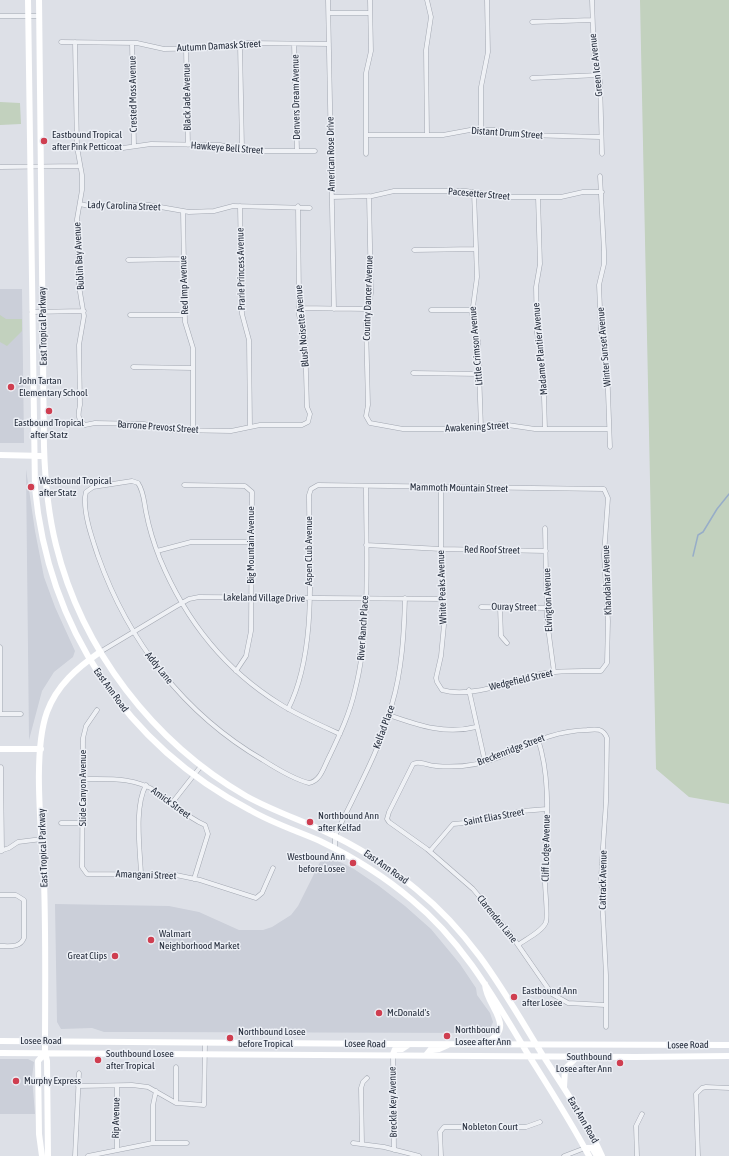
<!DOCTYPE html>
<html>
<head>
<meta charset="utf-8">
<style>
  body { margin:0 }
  canvas { display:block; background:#dde0e7 }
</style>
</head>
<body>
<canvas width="729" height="1156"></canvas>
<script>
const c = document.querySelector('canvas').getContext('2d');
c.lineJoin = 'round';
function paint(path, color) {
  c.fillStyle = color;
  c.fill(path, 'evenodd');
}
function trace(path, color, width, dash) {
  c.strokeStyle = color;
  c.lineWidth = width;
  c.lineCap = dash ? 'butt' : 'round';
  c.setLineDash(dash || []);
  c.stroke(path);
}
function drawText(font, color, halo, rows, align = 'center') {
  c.font = font + ' "Asap Condensed",sans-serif';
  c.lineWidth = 3;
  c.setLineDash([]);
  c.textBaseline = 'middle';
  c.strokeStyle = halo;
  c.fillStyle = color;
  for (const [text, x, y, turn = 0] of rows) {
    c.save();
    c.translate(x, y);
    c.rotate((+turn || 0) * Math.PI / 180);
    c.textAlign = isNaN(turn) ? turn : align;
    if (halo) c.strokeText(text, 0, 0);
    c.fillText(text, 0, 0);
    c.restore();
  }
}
const built = new Path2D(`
  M0,289H22L24,443H0Z
  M26,469L35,531L44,577L55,607L75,651L73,657L54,672L42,691L29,740Z
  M324,854L354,869L379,886L405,906L431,929L460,964L476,988L477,995L490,1013L493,1022L491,1027L483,1033L137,1032H104L92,1028L61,1029L57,1022L55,904L169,906L199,912L239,930H263L272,927L291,915L298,906Z
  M0,1059H28L34,1062L32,1077L35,1114H0Z`);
const green = new Path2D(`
  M640,0H729V804L689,797L656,769Z
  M0,102L20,103L21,124L0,125Z
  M0,315L6,319H22V331L7,346L0,342Z`);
const stream = new Path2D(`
  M693,556L698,535L703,532L717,509L729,494`);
const street = new Path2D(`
  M328,0L334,309
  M427,0L431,17L426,50L427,135
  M592,0L594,56L600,81L602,154
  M329,13H370
  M0,16H39
  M532,22L592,20
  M61,42L137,43L164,49L216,48L248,43L329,44
  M75,42L77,147L82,175V190L77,219L79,286L84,316L79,345L80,405C78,414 77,419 85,425L95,423L144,424L173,430L231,431L260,425H302L308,422L310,414L307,407L305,338L299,315V300L298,206
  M132,43L134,146
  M240,44L242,149
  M294,44L297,150
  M186,49L188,145
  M532,78L599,75
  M481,130V87L488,52L487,0
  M366,135H443L470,130H495L525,135L600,137
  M116,149L151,144L220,145L250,151H315
  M366,154V73L371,51L370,0
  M0,167L80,166
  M600,176L604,251V264L599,285L601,332L607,365L610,447
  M474,192L477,277L472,314L478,341L481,428
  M369,196L371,293L366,324L368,405L366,416L370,423L403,429H474L501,424L535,429H609
  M332,197L372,196L394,191H466L506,197H561L583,192H602
  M538,197L540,264L536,287L537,333L543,365L545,429
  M80,204L89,206L149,205L189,212L214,211L233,206L310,208
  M240,206L242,314L249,340L250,427
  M183,211L185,322L193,348V430
  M414,250L476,249
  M128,260L183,259
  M299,308L368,309
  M431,310H472
  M32,312L84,311
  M130,315H185
  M133,367L193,368
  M413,373L479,374
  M184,485L245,486L252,492L251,631L246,656L236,671
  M545,528L547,620L554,672
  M366,545L441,549L546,551
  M157,551L191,542H251
  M481,607L546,608
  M500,607L501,636L507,643
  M0,647V714
  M100,652L175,607L189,599L199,597L443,599
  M469,690L485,762
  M288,709C318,651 309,560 309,495L311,489L318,485L604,489L608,498L604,555L608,621L607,663L601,671C582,671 564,670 545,673C516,679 472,699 442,690L437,682L436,678L441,656L444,625L441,567V487
  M97,710L86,726L83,738L82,867L87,874L176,875L200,880L256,898L262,893L273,868
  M0,714H21
  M389,715C418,725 445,735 476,727
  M340,734C320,725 299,716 280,704C225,670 185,619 160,559C154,544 149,528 146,512C144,502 144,492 138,483L132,481L93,487L86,492L85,497C84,516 92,538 98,556C128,641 184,714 263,760C277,769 293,779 309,783C321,781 324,766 330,755C340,734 350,713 355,690C371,628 366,551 366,486
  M1,767L2,851
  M83,779C109,779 135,777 157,792C174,803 186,817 205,825L208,834L194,879
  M172,803L201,766
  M61,823H83
  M335,848V836C355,793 380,751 392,704C402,670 404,634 405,598
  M0,851L9,848L18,842L42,839
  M430,851L453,824L476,822L522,811L547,809
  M141,874C140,848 134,807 146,785
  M0,895H16L24,900V938C20,948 10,946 0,946
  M518,945C526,939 543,931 546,922C548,915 545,891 545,882C545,835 553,785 538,739
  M605,1005L568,1003L552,994L509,932L473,889L427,849L389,822L387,819L389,812L413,764C419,760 429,766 436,766C458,768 480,765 500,757C530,744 552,731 587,730C596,729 603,728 607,738L606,802L601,877L606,975V1027
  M393,1055L394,1150
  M176,1067V1103
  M78,1086L132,1085L148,1087L176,1103L204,1105L205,1043
  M153,1143V1105L156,1091
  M353,1143L384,1147L419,1156
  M362,1144L361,1088L363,1082L367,1078
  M117,1150V1086
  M75,1156L79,1073
  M88,1156L153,1143H187
  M441,1156L440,1132L444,1127H526L540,1122
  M564,1156L585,1148
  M637,1156L636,1126L642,1114
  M698,1156L696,1094L702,1088L706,1087L729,1088`);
const secondary = new Path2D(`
  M28,0L35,488C48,627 126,745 250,810C272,823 297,831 320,841C353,857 384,876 412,900C462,941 493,996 526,1051C548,1086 570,1120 589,1156
  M39,0L44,447C45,480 48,513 56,545C82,650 153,742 246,796C271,810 298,819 324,831C357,846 388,866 416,889C474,936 504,992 542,1054C563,1087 586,1120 602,1156
  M0,455L44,456
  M0,749H41
  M485,984C486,1007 518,1026 486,1043
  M0,1041L392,1044L729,1045
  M0,1053L635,1057L729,1056
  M393,1054L395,1049H402L408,1045
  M426,1055L430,1050L439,1049L448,1045
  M564,1087L565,1069L578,1056
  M585,1148H592L597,1156
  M42,1156L39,1134L38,1061L45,1053
  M48,1156L47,1061L45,1053C45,995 46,938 44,881C42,834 32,754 47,712C57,685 77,668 100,652`);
const markers = [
  [44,141,4,"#cf3e50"],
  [11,387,4,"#cf3e50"],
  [49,411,4,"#cf3e50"],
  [31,487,4,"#cf3e50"],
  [310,822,4,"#cf3e50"],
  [353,863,4,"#cf3e50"],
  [151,940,4,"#cf3e50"],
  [115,956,4,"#cf3e50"],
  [514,997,4,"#cf3e50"],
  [379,1013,4,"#cf3e50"],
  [447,1036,4,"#cf3e50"],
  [230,1038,4,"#cf3e50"],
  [98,1060,4,"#cf3e50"],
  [620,1063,4,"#cf3e50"],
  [16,1081,4,"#cf3e50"]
];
const streetNames = [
  ["Autumn Damask Street",219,46,-3],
  ["Green Ice Avenue",596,65,-96],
  ["Crested Moss Avenue",133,94,-91],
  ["Black Jade Avenue",187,97,-91],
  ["Denvers Dream Avenue",296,97,-91],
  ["Distant Drum Street",507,133,4],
  ["Hawkeye Bell Street",227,148,4],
  ["American Rose Drive",331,154,-91],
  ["Pacesetter Street",479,194,5],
  ["Lady Carolina Street",124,206,2],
  ["Bublin Bay Avenue",79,256,-93],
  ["Prarie Princess Avenue",241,269,-91],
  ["Red Imp Avenue",184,285,-92],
  ["Country Dancer Avenue",368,298,-88],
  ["East Tropical Parkway",43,326,-91],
  ["Blush Noisette Avenue",302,326,-95],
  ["Little Crimson Avenue",476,346,-95],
  ["Winter Sunset Avenue",604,347,-95],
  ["Madame Plantier Avenue",540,349,-95],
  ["Barrone Prevost Street",158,427,4],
  ["Awakening Street",477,427,-3],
  ["Mammoth Mountain Street",459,488,1],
  ["Big Mountain Avenue",251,545,-90],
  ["Red Roof Street",492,550,1],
  ["Aspen Club Avenue",309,551,-90],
  ["Khandahar Avenue",607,580,-92],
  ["White Peaks Avenue",442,587,-92],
  ["Lakeland Village Drive",264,598,1],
  ["Elvington Avenue",548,600,-92],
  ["Ouray Street",514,607,1],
  ["River Ranch Place",363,628,-86],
  ["Addy Lane",159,668,51],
  ["Wedgefield Street",521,680,-13],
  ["East Ann Road",111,690,54],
  ["Kelfad Place",384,727,-70],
  ["Breckenridge Street",511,750,-21],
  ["Slide Canyon Avenue",83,788,-90],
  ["Amick Street",171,803,36],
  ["Saint Elias Street",494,817,-10],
  ["East Tropical Parkway",43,848,-92],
  ["Cliff Lodge Avenue",546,848,-89],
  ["East Ann Road",386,867,35],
  ["Amangani Street",146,875,2],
  ["Cattrack Avenue",603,880,-89],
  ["Clarendon Lane",497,919,51],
  ["Losee Road",41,1041],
  ["Losee Road",365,1044,1],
  ["Losee Road",688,1045,-1],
  ["Breckle Key Avenue",393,1102,-91],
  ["Rip Avenue",116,1118,-89],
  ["East Ann Road",583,1120,60],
  ["Nobleton Court",490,1127]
];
const poiNames = [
  ["Eastbound Tropical",52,135],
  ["after Pink Petticoat",52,147],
  ["John Tartan",19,381],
  ["Elementary School",19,393],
  ["Eastbound Tropical",49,423,"center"],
  ["after Statz",49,435,"center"],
  ["Westbound Tropical",39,481],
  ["after Statz",39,493],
  ["Northbound Ann",318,816],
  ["after Kelfad",318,828],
  ["Westbound Ann",345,857,"right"],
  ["before Losee",345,869,"right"],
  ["Walmart",159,934],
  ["Neighborhood Market",159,946],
  ["Great Clips",107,956,"right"],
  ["Eastbound Ann",522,991],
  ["after Losee",522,1003],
  ["McDonald's",387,1013],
  ["Northbound",455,1030],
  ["Losee after Ann",455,1042],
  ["Northbound Losee",238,1032],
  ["before Tropical",238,1044],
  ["Southbound Losee",106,1054],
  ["after Tropical",106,1066],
  ["Southbound",612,1057,"right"],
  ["Losee after Ann",612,1069,"right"],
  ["Murphy Express",24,1081]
];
paint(built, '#cbcfd9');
paint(green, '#c2d1be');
trace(stream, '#97adc8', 1.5);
trace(street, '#a2a7b1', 5);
trace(street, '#eff1f5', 4);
trace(secondary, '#fff', 6);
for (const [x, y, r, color] of markers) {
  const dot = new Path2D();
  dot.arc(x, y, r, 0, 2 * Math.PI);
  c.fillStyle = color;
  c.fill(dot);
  trace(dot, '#eceff5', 1.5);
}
drawText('10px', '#262e3d', '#eceff5', streetNames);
drawText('10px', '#262e3d', '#eceff5', poiNames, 'left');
</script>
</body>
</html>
